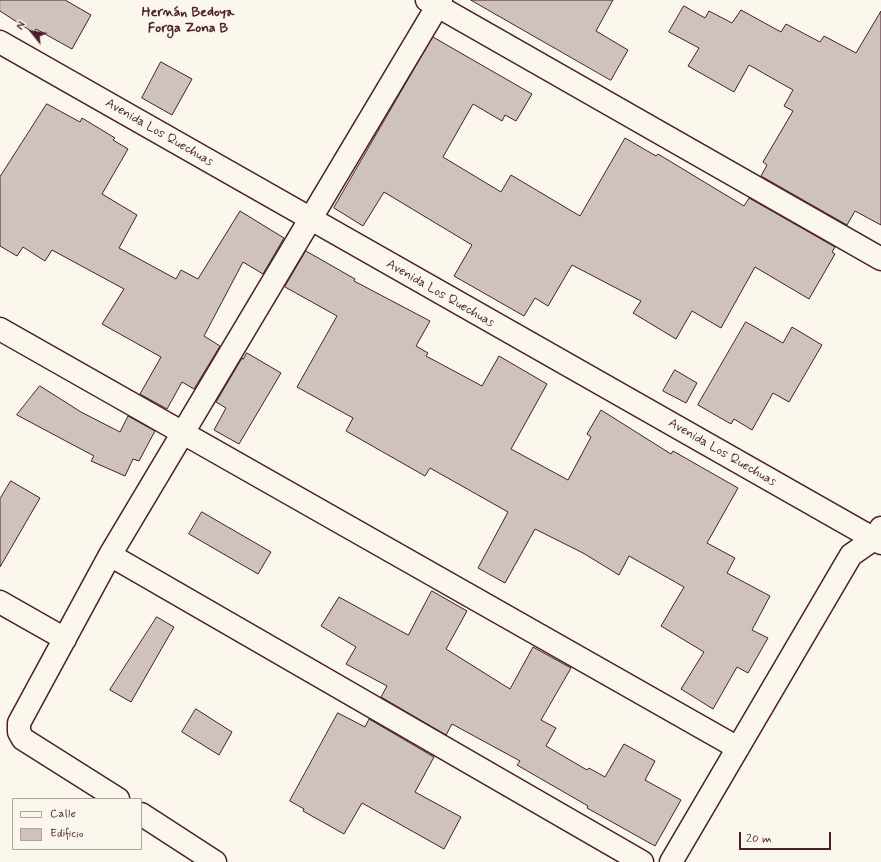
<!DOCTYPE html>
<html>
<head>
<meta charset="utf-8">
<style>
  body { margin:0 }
  #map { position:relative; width:881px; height:862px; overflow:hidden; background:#fbf7ec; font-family:Mynerve,sans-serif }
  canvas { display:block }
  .legend { position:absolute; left:12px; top:798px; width:130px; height:52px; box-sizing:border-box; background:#fbf7ec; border:1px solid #b4a19f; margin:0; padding:5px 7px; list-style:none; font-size:12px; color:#4a1f2b }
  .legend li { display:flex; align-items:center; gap:8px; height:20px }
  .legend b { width:20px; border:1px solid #b4a19f }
  .north { position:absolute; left:12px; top:12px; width:40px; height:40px; -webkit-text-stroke:3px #fbf7ec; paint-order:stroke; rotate:300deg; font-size:11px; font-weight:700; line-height:16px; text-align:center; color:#4a1f2b }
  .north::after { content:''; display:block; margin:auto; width:14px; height:18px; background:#4a1f2b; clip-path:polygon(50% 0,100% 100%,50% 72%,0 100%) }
  .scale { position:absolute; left:739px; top:832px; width:92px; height:18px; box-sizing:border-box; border:2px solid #4a1f2b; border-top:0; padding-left:5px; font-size:12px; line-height:14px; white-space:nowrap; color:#4a1f2b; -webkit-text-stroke:3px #fbf7ec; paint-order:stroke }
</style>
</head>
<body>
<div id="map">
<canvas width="881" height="862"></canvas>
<ul class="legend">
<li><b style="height:5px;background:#fbf7ec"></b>Calle</li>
<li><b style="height:11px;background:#cfc2bc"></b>Edificio</li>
</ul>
<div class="north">N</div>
<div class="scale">20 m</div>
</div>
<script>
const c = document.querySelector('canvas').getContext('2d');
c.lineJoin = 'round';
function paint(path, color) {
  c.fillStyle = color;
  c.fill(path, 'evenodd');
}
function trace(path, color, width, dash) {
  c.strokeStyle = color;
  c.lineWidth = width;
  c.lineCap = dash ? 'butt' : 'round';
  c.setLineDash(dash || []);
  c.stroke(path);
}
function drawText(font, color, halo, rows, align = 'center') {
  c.font = font + ' Mynerve,sans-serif';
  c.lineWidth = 4;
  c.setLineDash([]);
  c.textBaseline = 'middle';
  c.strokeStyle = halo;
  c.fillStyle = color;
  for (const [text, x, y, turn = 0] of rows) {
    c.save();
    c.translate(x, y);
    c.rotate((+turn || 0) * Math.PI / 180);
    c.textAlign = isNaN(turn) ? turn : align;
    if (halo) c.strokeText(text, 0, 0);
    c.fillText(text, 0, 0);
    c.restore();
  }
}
const building = new Path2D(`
  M0,0H65L91,15L72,49L36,29L34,33L0,11Z
  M471,0H613L596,31L628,50L611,80Z
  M684,6L705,18L709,11L732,23L741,10L781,32L786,24L820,42L824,36L856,53L881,11V225L855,211L847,225L761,176L767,165L763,162L793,111L784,106L793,90L749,65L734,92L688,66L699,48L669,32Z
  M433,37L532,94L516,121L505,115L502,121L473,104L443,157L501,192L511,175L580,216L625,138L656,156L658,154L744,206L749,198L835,247L832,252L835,254L809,299L755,267L721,328L692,311L676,339L633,313L641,301L572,265L548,306L535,298L524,316L454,276L472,245L384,192L363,226L334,208Z
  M161,62L192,79L172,115L142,98Z
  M47,104L80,122L82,118L115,138L113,140L128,149L102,194L137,215L119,248L176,279L181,270L198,279L240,211L284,238L263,274L243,262L204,336L220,346L194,389L182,382L167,409L140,394L161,357L102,324L124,289L52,250L45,261L23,247L17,256L0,246V177Z
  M306,251L355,279L354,281L430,321L416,346L428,353L426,356L482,386L499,356L547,384L511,449L568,480L591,437L587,434L601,410L671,454L673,451L738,488L707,543L735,558L727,573L770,596L752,630L768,638L748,673L737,667L713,709L681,689L704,652L661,626L684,587L629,556L619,575L583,553L535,529L505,583L478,568L508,512L430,468L425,476L346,431L353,418L297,387L337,316L285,287Z
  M746,322L783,343L792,327L822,345L789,402L773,393L752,430L734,419L731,424L698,405Z
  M247,353L281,373L239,444L214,430L226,408L216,402L242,358L243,359Z
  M675,370L697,383L686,403L663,391Z
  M40,386L81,412L120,432L128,416L155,431L139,461L133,459L125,476L91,461L94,456L17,415Z
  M11,481L40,498L0,567V499Z
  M202,512L271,552L258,574L189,534Z
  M432,591L467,611L446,649L510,689L533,647L571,668L541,720L556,728L546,746L587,770L589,768L605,777L624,744L655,761L645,780L681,800L655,846L587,808L588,806L517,765L520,761L452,724L446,735L381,697L387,686L346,664L356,647L321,626L339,597L408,635Z
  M157,617L174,627L131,702L110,690Z
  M196,709L232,732L219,755L182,732Z
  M338,713L365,727L369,719L434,757L415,792L461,817L444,849L362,803L344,834L303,811L304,809L290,801Z`);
const minor = new Path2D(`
  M427,0L881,259
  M0,42L881,543
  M0,329L738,748
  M110,555L642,862
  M0,602L65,639
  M118,799L23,739L19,732V723L110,555L441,0
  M141,814L215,862
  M671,862L851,555L874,539L881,528`);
const streetNames = [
  ["Avenida Los Quechuas",159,133,30],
  ["Avenida Los Quechuas",440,294,30],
  ["Avenida Los Quechuas",722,453,30]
];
const neighbourhoodNames = [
  ["Hernán Bedoya",188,13],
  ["Forga Zona B",188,29]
];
paint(building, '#cfc2bc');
trace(building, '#4a1f2b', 1);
trace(minor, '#4a1f2b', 25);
trace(minor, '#fbf7ec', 22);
drawText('13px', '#4a1f2b', '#fbf7ec', streetNames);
drawText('bold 14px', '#4a1f2b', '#fbf7ec', neighbourhoodNames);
</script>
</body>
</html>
